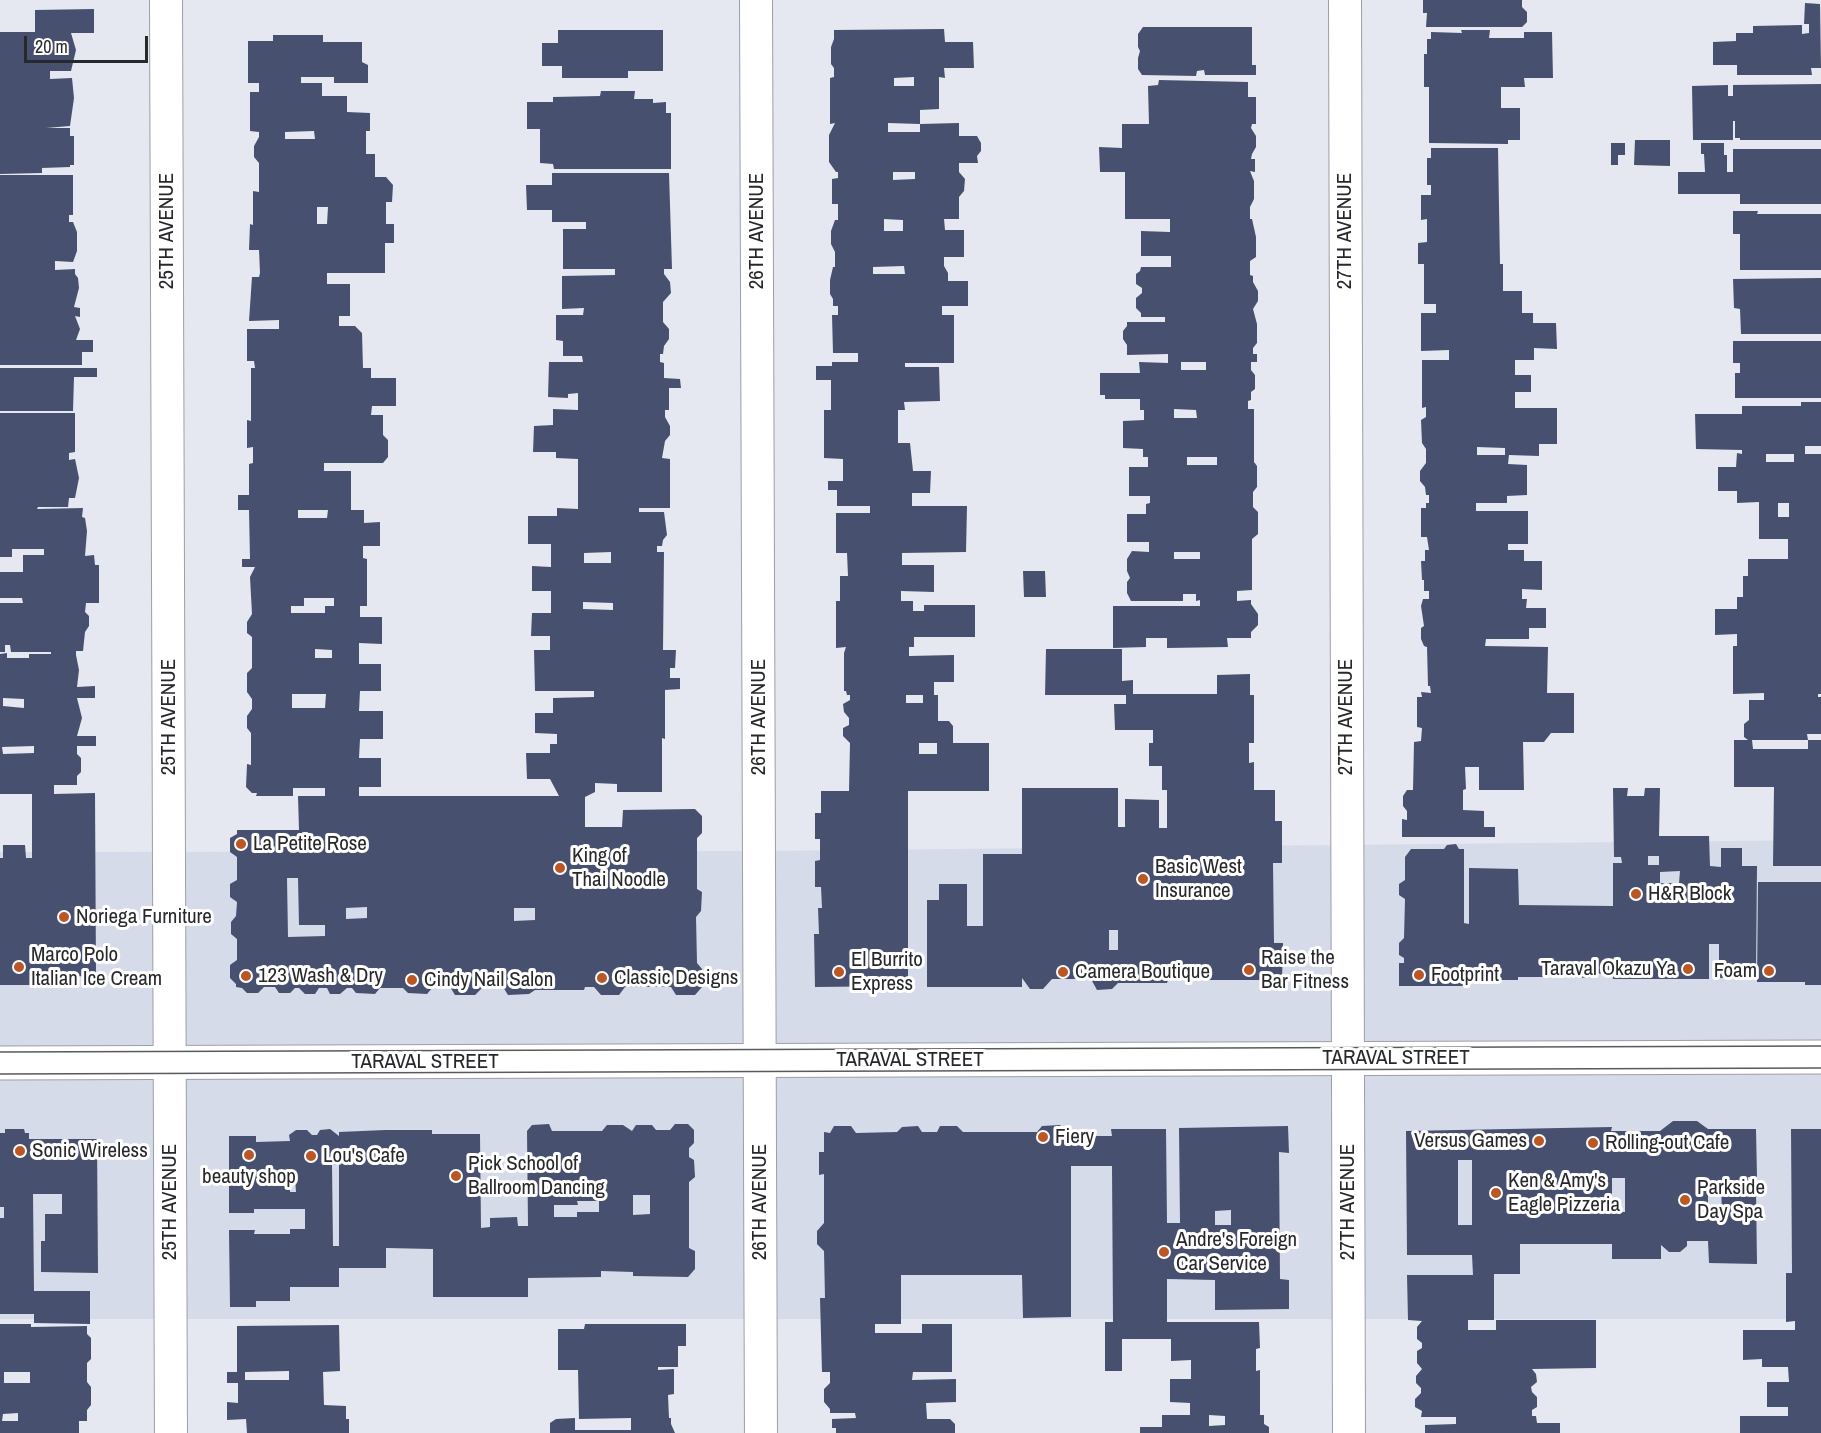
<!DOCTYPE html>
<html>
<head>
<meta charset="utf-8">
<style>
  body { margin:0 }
  #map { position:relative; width:1821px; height:1433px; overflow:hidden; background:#e5e8f0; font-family:"Archivo Narrow",sans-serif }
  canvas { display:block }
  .scale { position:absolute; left:24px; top:36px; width:124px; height:27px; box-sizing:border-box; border:3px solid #27282b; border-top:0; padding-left:8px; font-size:18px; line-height:21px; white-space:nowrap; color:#27282b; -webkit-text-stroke:4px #fff; paint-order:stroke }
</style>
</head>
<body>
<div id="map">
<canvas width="1821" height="1433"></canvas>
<div class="scale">20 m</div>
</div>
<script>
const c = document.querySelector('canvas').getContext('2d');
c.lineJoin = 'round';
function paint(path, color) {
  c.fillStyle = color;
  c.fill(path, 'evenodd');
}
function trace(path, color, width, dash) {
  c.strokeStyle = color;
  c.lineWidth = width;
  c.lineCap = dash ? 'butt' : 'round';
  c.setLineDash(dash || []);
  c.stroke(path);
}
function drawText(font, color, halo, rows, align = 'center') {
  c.font = font + ' "Archivo Narrow",sans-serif';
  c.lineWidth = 6;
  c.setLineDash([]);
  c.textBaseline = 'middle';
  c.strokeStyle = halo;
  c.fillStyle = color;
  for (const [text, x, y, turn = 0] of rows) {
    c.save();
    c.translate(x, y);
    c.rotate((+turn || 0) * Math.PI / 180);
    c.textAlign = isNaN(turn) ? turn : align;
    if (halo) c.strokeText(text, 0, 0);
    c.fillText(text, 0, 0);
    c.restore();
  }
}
const built = new Path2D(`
  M1821,840V1319H0V852L759,851Z`);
const building = new Path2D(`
  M1423,0H1522V7L1527,12V22L1522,27H1426L1427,13H1423Z
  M1805,3L1820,4L1821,68H1811L1812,75H1737V65H1713V42L1736,41V33H1753V26L1802,25V34L1809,33V24H1804Z
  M94,9V33H71L76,50L71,71H50V79L72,78L74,98L70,126L46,128H70V136H74V165H70V167L42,168V173L0,174V32H35V10Z
  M1143,27H1252V65H1256V75H1205L1204,70L1197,71L1196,76L1142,75L1138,69V58L1140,51L1138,47V34Z
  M944,29L945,42H973L974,68H944L945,78L939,77V109L920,110V124L888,123V132H920V124L959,123V136H977L981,143V151L977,156L978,163H959V172L965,179L964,191L959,197V219H944L945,230H964V257H944V266L948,273V281H968V306H942V315H954V363H905V367H939L940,401L904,402L905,410H898V443H910L913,471H931L930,493H912V506H967L966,552L902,553V565H934V592L901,591V601H913V611H924V605H975V637H914V647H909V656L954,655V682H934V695H938V721H949L953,726V743H989V791H908V986L815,987L814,934H819L818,908H822L821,887H815V861L820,860V839H815V813H821V791H849L850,743L843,736V728L849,725V718L844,712L843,704L850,700V695H847L846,691H844V653L846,647L836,648V601H840V576H848L847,553H836V513H870V506H837V490H828V481H843V459L824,458V410H831V380H816V366H832V362H858V353H833L832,315H838V306H833V299L830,294V280L833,267H835V252L831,244V231L835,220H838V204H832V179L838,178V172H836L829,162V135L835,123L830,124V78L834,77V68L831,64V47L834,39V30ZM914,77V86H894V78ZM893,172H915V179L893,180ZM884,219L903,220V231H884ZM904,266L905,274H873V267ZM906,695H923V703H906ZM919,743H937V754H919Z
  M558,30H663V71H628V78H562V66H542V43H558Z
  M1461,30H1490L1489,38H1524V32H1552L1553,78H1524L1525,87H1501V108H1520V140H1508V144L1429,143V87H1424V54H1427V39H1431V32L1462,33Z
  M273,35H323V42H362V62L368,65V83H334V77H301V83H322V96H347V112L370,113V131H366V154H375V177H386L393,185L392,202H386V224H394V243H385V273H327V284H350V316H339V326H355L362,333L363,368H371V378H396V406H372L371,415H383V435L388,440V457L383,463H324V471H351V510H364V523L380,522V546H363V558L367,559V606H360V617H382V644L359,643V664H381V691H360L359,711H383V739H360L359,758H381V787H359V796H559L550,779H527L526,753H550V744H557V734L535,733V713H553V698L594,697V691H535L534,650H550V636H531L532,613H551V591H532V566L551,567V544H528V516H557V508L578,509V459L556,458V452H533L534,426L553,425V409L578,410V393L568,394V398L548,397L549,362H583L582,356H563V341L556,340V315H583L584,308L562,309V276L615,275V269H563V229H586V222H552V210H527L526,185H552V173H669L672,269H664V274L670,282L671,293L663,302V322L669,329V339L664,346L663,354H660V362L664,363V378L680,379L681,388H669V410H665V417L670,426V435L665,441L662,458L670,459V508H639V512H664L667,535L663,540L662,546H657V552H664L663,650H676L675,668H670V678H680V689L665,690V739L662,738V792H617V784L595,783V792L585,797V827H622L623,810L695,809L702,816V833L697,838V889L702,892L701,911L696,917L697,963L702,969V987L695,995H676L671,987H625L619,995H601L594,987H585L584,990H535L529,994L508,995L503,987L482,988L475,995H455L450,987H433L427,994L408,993L403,988H380L375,994L356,993L352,988H347L340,994H330L327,988H319L315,994H305L299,988H295L290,993H279L275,987H264L258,993H247L242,988L236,987V984L230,978V965L237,960V939L231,934V922L236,916L237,902L230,897V884L237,880V857L230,852V838L237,834V830H299L298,796H325V788H293V796H256L257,793H252L246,787L247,764L251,765V733L247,728V716L252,709V699L247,692V673L252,668V637L247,633V622L252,614L250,577L255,567H242V559H250L249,510H238V495H249V464L253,463V447L247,448V420L251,421V368H255L254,361H247V329H279V320L249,321L252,277H259L260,273L259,250H249L250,224L253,225V191L259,192V163L254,157V146L259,137V132L250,131V92H259V83H248V41H273ZM314,131L315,139H285V132ZM317,207H328L327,224H317ZM298,510H328L327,518H298ZM611,552V563H584V553ZM304,598H334V606H325V613H291V606H304ZM583,602L613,603V610L583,609ZM315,649L332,650V658H315ZM292,694H326L325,708H292ZM287,878H298L299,925H325V936L288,937ZM367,907V918L346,919V908ZM514,908H535V920L514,921Z
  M1159,80L1248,82V97H1256V124H1252L1251,128L1256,136V147L1252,154L1251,159H1255V172L1250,171L1254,181V199L1250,207V219H1252L1256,237V257L1250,261V275L1253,276V282L1258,291V301L1253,309L1257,324V343L1253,348V354H1257V362H1251V370L1255,375V389L1251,392V400L1248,401V409H1254V462L1257,466V487L1253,492V507L1258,512V534L1252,539V590L1237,591V601L1251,600V604L1258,614V625L1251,632V638H1227L1228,647L1167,648V638H1146V647L1113,648V606H1200V600L1196,601V594H1183V601H1131L1127,593V582L1130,578L1127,571V559L1132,551L1149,552V542H1127V514H1146V504L1150,503V496H1129V467H1148V457H1143V449L1123,448V421L1144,420V410H1140V399H1105V395H1100V373H1140L1139,362L1168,363V354L1127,355V345L1123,339V331L1127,326V322H1165V317H1141V313L1136,308V298L1142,293V288L1136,284V274L1140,271L1141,267H1171V256H1141V231L1170,232V219H1125V172H1100L1099,147L1122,148V124H1149L1148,86L1158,85ZM1181,362H1206V370H1181ZM1174,409L1196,410L1197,418H1174ZM1187,457H1217V465H1187ZM1174,552H1200V559H1174Z
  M1821,84V140H1740V138H1735V121H1733V140H1693L1692,86L1728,85V96H1733V85Z
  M601,91H635L634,99H653V103L666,102V113H671V169H554L553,164L540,163V129H527V102H553V97L600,96Z
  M1635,140H1670V166L1634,165Z
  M1611,143H1625V155H1618V165H1611Z
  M1701,143H1724V155H1727V172H1733V149H1821V204H1740V194H1678V172H1705L1704,154H1701Z
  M1431,148H1498L1500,264H1503V291H1522V313H1533V323H1556L1557,349L1534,348V360H1515V375H1531V392H1515V408H1557V444H1539V456L1509,455L1508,464L1527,465V495L1507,496V503H1476V511H1528V544H1508V550H1524V561H1542V590L1522,589V599H1527L1526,608H1546V628H1529V639H1486L1485,646L1548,647L1547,693H1574V733H1551L1544,742H1523L1524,790H1479V767H1465L1466,789L1463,790V810L1484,811V827H1495V837H1402V819L1407,820V811L1403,806V796L1407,790H1413L1414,742L1421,741L1422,728L1417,727V697H1422L1421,692L1431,693L1430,686H1428L1427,647L1424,646L1421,639V628L1424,626L1421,606L1423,599H1429V591H1424V580H1422L1421,561H1425V550H1429L1427,537H1421V508H1426V503H1429V495H1426L1425,487L1420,481V471L1426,463V449L1422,443L1421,420L1426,417V407L1422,408V360H1449V350L1421,351V313H1436V304H1424V264H1418V243L1427,242V219L1421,220V195H1431V185H1427V158H1431ZM1477,447L1505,448V455H1477Z
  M0,175H73V215H69V222H73L77,232V251L73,262L55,261V270L75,269V274L78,278L79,288L74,307L80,308V317L75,316L80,329L76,340H93V352H82V365H0Z
  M1733,211H1758L1757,214H1821V270H1740V234H1733Z
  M1821,278V334H1741L1740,309L1734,308L1733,279Z
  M1733,341H1821V398H1735V373H1740V363H1733Z
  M0,368H97V377H74L73,411H0Z
  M1801,402H1821V446H1805V454H1821V694H1818V697H1821V734H1807L1808,740H1821V866H1773L1774,787H1734V740H1748L1744,737V724L1749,720V700H1764V693L1733,694V646H1737V634L1715,635V609H1737V597H1743V576H1748V559H1788V539H1759V502L1737,503V491H1718V467H1736L1737,453L1742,454V450L1696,449L1695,414H1742V406H1801ZM1766,454H1794V462H1766ZM1778,503H1789V517H1778ZM1752,740H1808V749H1753Z
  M0,413H75V452L69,453V460L75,459L79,478L75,498H69L68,507H38L37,509L83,508L82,517L85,518L87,531L85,556L94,555L95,565H99V603H86L85,612L89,616V626L85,632L83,651H76V655L79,670L77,687L95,686V698H77L82,718L77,736H96V746H77V754L81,758V772L77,776V785H54V794L95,793L96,976L33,977V985H0V858H3V845H25L26,858H32V794H0V654L7,653V658H29V654H51V652H11L10,645H5V652H0V603H23L22,598H0V572H23V555H44V549H12V557H0ZM3,698L24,699V708L3,706ZM34,746V753L3,754L2,747Z
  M1023,571H1045L1046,597H1024Z
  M1046,649H1122V681L1133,680V694H1217V675L1250,674V695H1254V743H1249V763L1254,762V790H1275V821H1282V863H1273L1274,943H1283L1282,980H1168L1167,983H1118L1112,989L1097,990L1091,979H1052L1043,989H1030L1022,978V987H927V900H939V884H967V926H983V854H1022V788H1118V827H1125V799L1159,800V828H1167V790H1162V766H1149V743H1153V730H1115L1114,704H1126V695H1045ZM1109,930H1118V950H1109Z
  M1613,788H1628L1627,796H1644L1645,788H1660L1659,836H1709L1710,866L1721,867V848H1742V866H1757L1756,977L1719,978V944H1709V979H1613V973L1590,974V978L1565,977L1566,972H1543V977H1518V980H1469V982L1463,983V986H1399V963H1404V958L1399,955V943L1404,938L1405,899L1399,895V884L1405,880V857L1411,849H1444L1447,845L1456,844L1459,849H1464V923L1469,924V868L1518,869L1519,905L1613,906V863H1622L1621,857H1614ZM1648,856H1659V865H1648ZM1680,871L1679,883H1660V872Z
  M1758,882H1821V985H1805V982H1757Z
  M1673,1121H1697L1708,1129H1756L1757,1177H1748V1191H1756L1757,1264L1709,1263L1708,1241H1687V1246L1680,1252H1669L1661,1245V1259H1612V1244H1520V1274H1494V1320H1468V1330H1496V1320H1596V1368L1532,1369L1536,1374L1537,1382L1531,1387L1532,1392L1537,1397V1407L1532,1410V1416H1536L1537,1423H1560V1433H1425V1425L1456,1424V1417H1421L1422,1411L1415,1407V1399L1421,1393V1388L1416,1383V1376L1422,1369L1417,1363V1351L1422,1348V1343L1417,1339V1327L1422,1321L1408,1320L1407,1275H1473L1472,1255H1407L1406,1131L1612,1127L1611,1131H1660ZM1458,1160H1472V1225H1458ZM1612,1178H1625V1212H1612ZM1708,1185H1721L1722,1214H1708Z
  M549,1124L552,1131H602L607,1125H623L632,1131L636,1125H652L656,1130H670L675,1124H688L694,1130V1143L689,1148V1157L694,1160L695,1177L689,1182V1248L695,1251V1269L688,1277L633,1276V1272L601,1271V1277L528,1278V1297H433V1249L386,1248V1268H339V1287H290V1301H256V1307H230L229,1230H255L254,1234H290V1229H305V1209H254V1213H229V1136H256V1142L290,1141L289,1135L296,1130H307L312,1135H317L320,1130L330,1129L339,1136V1132L385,1130H432V1134H480L481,1228L490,1227V1218L517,1217L518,1226H528L527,1131L532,1125ZM332,1165H339V1246H333ZM275,1177H295L296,1192H290V1186H275ZM633,1195H650V1214L633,1215ZM577,1201H599V1212H577V1217H554V1205H578Z
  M1060,1125L1065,1132H1071L1070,1136H1112L1111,1129H1166L1167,1223H1180L1179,1128L1288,1126L1289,1153L1279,1152L1280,1279L1289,1280V1309L1215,1310V1280L1167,1279V1322H1259L1260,1348L1256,1349V1371L1260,1370V1415H1264V1424L1269,1427V1433H1140V1427H1162V1415H1190V1403L1170,1402V1379H1191V1360L1171,1361V1339H1122V1371H1105V1322H1113L1112,1166H1071V1317L1023,1318L1022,1275H901V1324H875V1333H922V1324H952V1372H913L912,1380L956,1379V1402L926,1403L927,1419H950L955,1424V1433H836V1428H832V1419L856,1418L855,1413H830V1409L824,1402V1389L830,1383V1372H822L820,1298H825L824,1251L817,1244V1231L824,1223V1174L819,1175V1152H824V1132L830,1133L834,1126H851L856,1133L897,1132L902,1127L918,1126L922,1132H937L940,1126H957L963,1132H1037L1042,1126ZM1231,1210V1225H1215V1211ZM1209,1415L1225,1416V1425L1209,1426Z
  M5,1129H24L25,1133H29V1139H97L98,1273L41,1272V1241H45V1214H62V1194H33L34,1291H90V1324L34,1323V1314H0V1218H4V1207H0V1133H5Z
  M1791,1129H1821V1433H1740V1416H1788V1407H1767V1382H1789L1788,1367H1762V1359L1743,1360V1330H1795V1321L1786,1322V1273H1792Z
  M0,1324H31V1327L87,1326V1334L91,1338V1359L87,1363V1382L91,1387V1405L87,1410V1421H79V1433H0ZM4,1372H30V1383H4ZM18,1413V1421H2L3,1414Z
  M585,1324H686V1346H678V1367H658V1370L674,1369V1394L668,1395L669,1418H671V1424L675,1433H550V1423L556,1419L575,1418V1430H631V1418L579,1419L578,1370H558V1329H584Z
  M339,1325L340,1371L323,1372L324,1405L346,1406V1419H349V1433H247L246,1419L227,1420V1402L238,1403V1383H227V1372H237V1326ZM289,1371V1380H245V1372Z`);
const minor = new Path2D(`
  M166,0L171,1433
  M756,0L761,1433
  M1345,0L1349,1433`);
const tertiary = new Path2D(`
  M0,1063L1821,1057`);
const tram = new Path2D(`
  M0,1052L1821,1046
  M0,1074L1821,1068`);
const markers = [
  [241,844,6,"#bb5625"],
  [560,868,6,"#bb5625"],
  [1143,879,6,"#bb5625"],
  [1636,894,6,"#bb5625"],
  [64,917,6,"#bb5625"],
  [19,967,6,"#bb5625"],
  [1688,969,6,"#bb5625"],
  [1249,970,6,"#bb5625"],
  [1769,971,6,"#bb5625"],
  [839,972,6,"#bb5625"],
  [1063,972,6,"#bb5625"],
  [1419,975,6,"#bb5625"],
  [246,976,6,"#bb5625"],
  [602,978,6,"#bb5625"],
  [412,980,6,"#bb5625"],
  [1043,1137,6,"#bb5625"],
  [1539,1141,6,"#bb5625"],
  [1593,1143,6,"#bb5625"],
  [20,1151,6,"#bb5625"],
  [249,1155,6,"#bb5625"],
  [311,1156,6,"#bb5625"],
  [456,1176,6,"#bb5625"],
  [1496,1193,6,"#bb5625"],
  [1685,1200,6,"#bb5625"],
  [1164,1252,6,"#bb5625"]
];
const streetNames = [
  ["25TH AVENUE",167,231,-90],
  ["26TH AVENUE",757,231,-90],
  ["27TH AVENUE",1345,231,-90],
  ["25TH AVENUE",169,717,-90],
  ["26TH AVENUE",759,717,-90],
  ["27TH AVENUE",1346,717,-90],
  ["TARAVAL STREET",1396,1058],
  ["TARAVAL STREET",910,1060],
  ["TARAVAL STREET",425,1062],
  ["25TH AVENUE",170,1202,-90],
  ["26TH AVENUE",760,1202,-90],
  ["27TH AVENUE",1348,1202,-90]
];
const poiNames = [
  ["La Petite Rose",253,844],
  ["King of",572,856],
  ["Thai Noodle",572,880],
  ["Basic West",1155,867],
  ["Insurance",1155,891],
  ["H&R Block",1648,894],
  ["Noriega Furniture",76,917],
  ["Marco Polo",31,955],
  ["Italian Ice Cream",31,979],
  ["Raise the",1261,958],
  ["Bar Fitness",1261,982],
  ["El Burrito",851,960],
  ["Express",851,984],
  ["Taraval Okazu Ya",1676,969,"right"],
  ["Foam",1757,971,"right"],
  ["Camera Boutique",1075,972],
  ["Footprint",1431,975],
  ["123 Wash & Dry",258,976],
  ["Classic Designs",614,978],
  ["Cindy Nail Salon",424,980],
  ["Fiery",1055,1137],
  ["Versus Games",1527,1141,"right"],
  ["Rolling-out Cafe",1605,1143],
  ["Sonic Wireless",32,1151],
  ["Lou's Cafe",323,1156],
  ["Pick School of",468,1164],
  ["Ballroom Dancing",468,1188],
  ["beauty shop",249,1177,"center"],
  ["Ken & Amy's",1508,1181],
  ["Eagle Pizzeria",1508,1205],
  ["Parkside",1697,1188],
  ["Day Spa",1697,1212],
  ["Andre's Foreign",1176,1240],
  ["Car Service",1176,1264]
];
paint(built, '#d6dbea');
paint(building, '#48506f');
trace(minor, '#9d9fa7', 34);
trace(tertiary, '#9d9fa7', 35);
trace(minor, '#fff', 32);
trace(tertiary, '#fff', 33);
trace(tram, '#585a5e', 1.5);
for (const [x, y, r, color] of markers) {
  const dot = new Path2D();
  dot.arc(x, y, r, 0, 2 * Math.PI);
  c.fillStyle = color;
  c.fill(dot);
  trace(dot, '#fff', 2);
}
drawText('21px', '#27282b', '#fff', streetNames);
drawText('21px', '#27282b', '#fff', poiNames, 'left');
</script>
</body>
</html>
